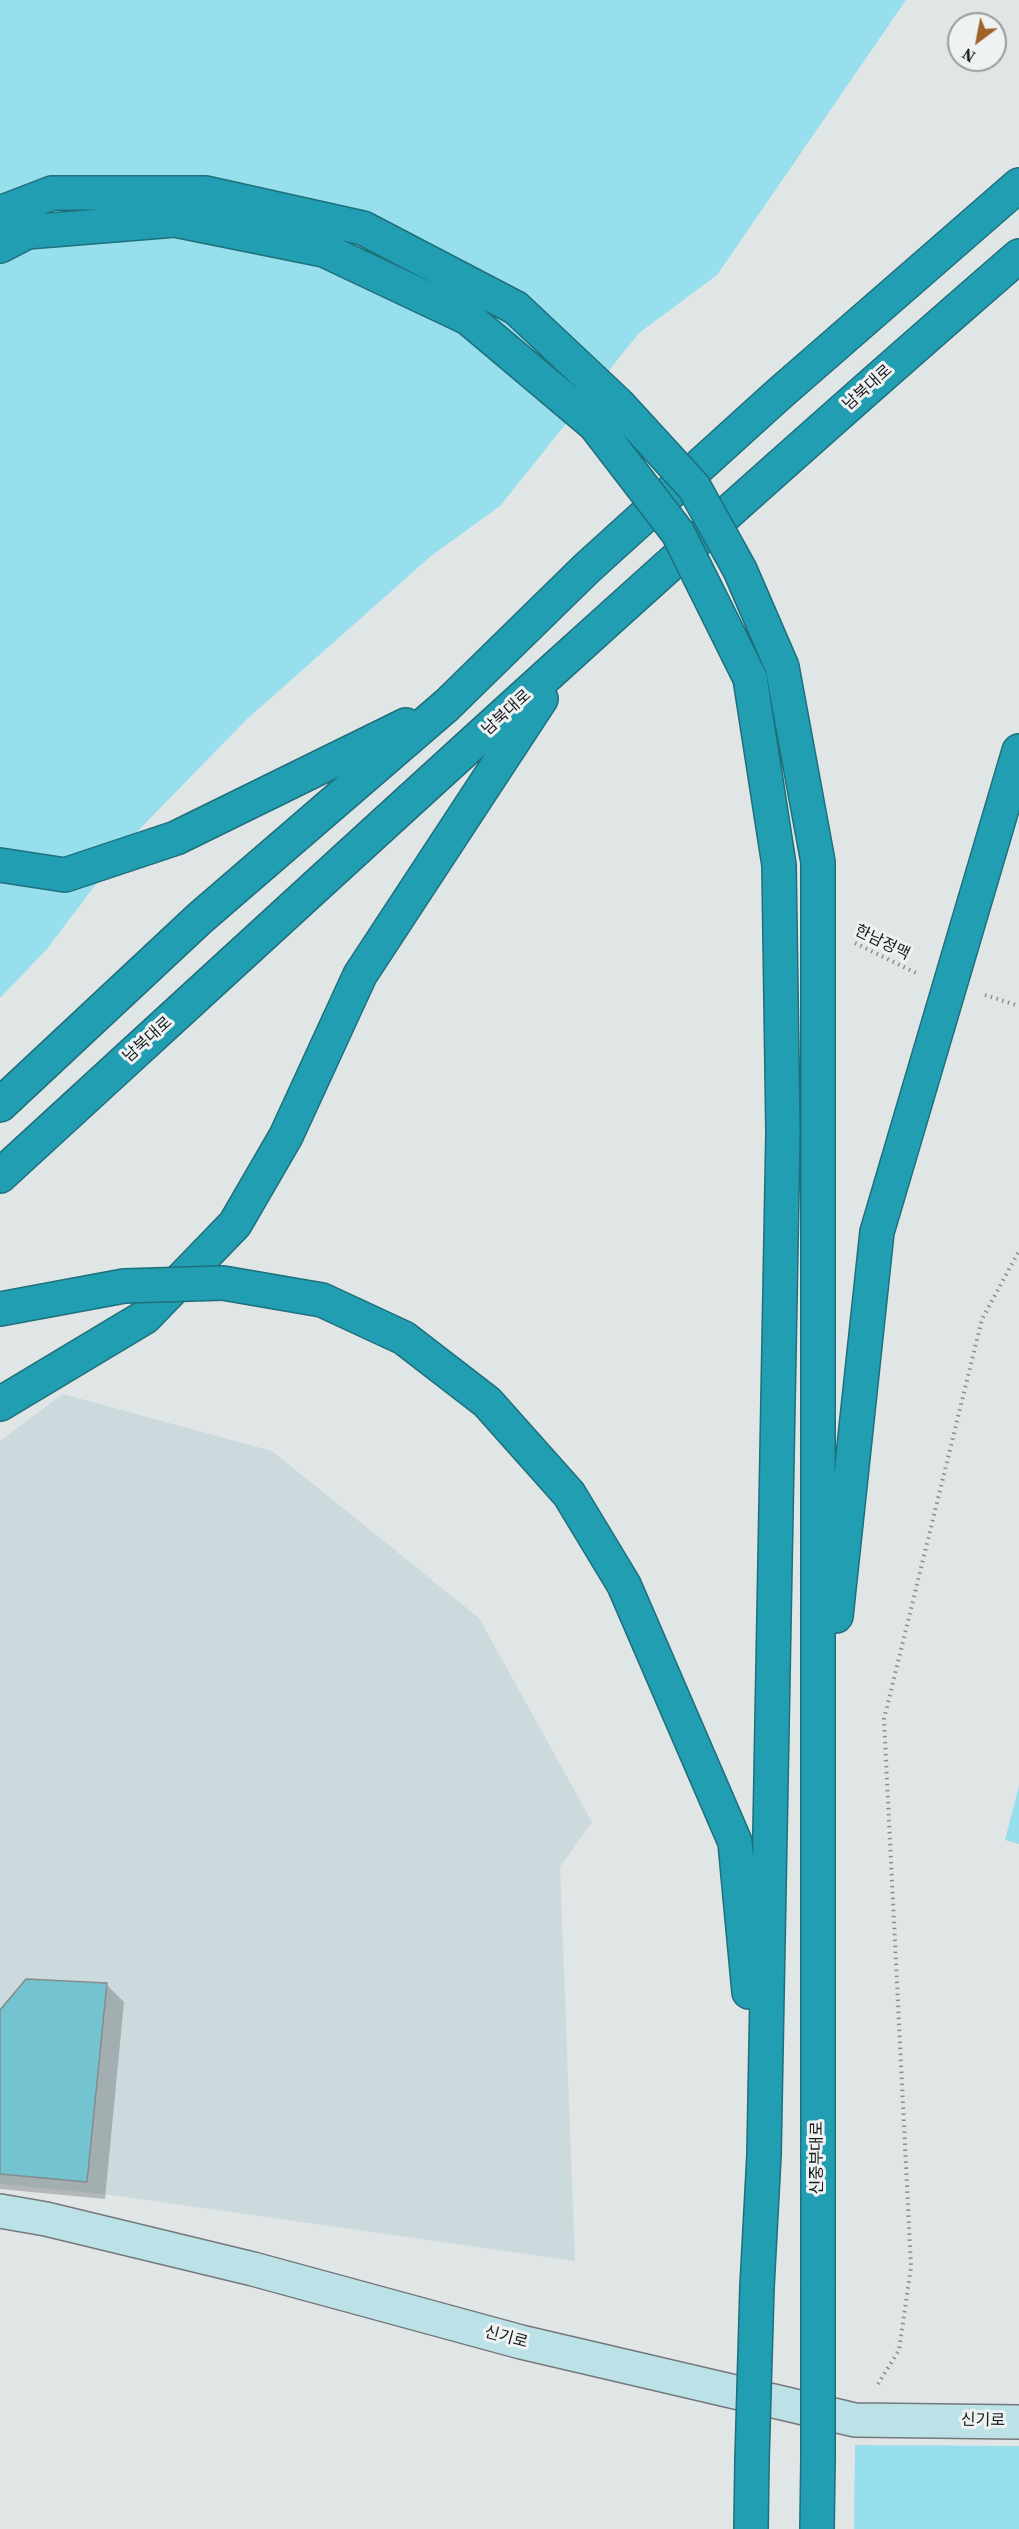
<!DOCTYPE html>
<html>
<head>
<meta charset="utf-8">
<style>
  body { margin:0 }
  #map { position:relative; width:1019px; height:2529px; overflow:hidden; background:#e0e5e6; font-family:"Source Serif 4",serif }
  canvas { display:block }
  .north { position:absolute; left:947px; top:12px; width:60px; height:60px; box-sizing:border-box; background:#eef2f3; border:2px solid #989c9c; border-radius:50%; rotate:212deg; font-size:16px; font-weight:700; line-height:24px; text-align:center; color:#181a1a }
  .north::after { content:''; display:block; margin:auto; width:21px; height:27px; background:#a06228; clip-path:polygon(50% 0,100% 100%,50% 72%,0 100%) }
</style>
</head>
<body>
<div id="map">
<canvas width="1019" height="2529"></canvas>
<div class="north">N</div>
</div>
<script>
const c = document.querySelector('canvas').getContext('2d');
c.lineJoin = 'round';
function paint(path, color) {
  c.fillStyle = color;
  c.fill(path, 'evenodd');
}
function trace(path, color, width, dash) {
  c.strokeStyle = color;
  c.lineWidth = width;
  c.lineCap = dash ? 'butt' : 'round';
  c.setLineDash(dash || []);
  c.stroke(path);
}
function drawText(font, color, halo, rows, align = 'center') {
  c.font = font + ' "Source Serif 4","Noto Sans KR",serif';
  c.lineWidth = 6;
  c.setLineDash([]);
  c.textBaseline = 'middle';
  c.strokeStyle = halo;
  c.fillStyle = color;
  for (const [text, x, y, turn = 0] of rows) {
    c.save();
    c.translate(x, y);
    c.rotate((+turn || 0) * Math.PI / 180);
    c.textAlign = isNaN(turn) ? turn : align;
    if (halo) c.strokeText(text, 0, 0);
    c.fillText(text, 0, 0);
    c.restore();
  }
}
const built = new Path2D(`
  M63,1394L272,1451L479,1618L592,1822L560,1867L575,2261L112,2195L0,2184V1441Z`);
const green = new Path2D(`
  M0,0H906L717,275L639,333L500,506L431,556L246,720L130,839L47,949L0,998Z
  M1019,1786V1844L1005,1840Z
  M855,2445L1019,2446V2529H854Z`);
const shadow = new Path2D(`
  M106,1984L124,2002L105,2199L0,2189V2012Z`);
const building = new Path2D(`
  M26,1979L107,1983L87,2182L0,2174V2010Z`);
const path = new Path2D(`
  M855,943L916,973
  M985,995L1019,1006
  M878,2384L899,2350L911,2267L884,1719L982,1319L1019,1251`);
const secondary = new Path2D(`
  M0,2211L46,2219L253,2269L521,2342L855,2420L1019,2422`);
const highway = new Path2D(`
  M0,213L52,193H206L363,228L516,308L618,404
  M0,246L27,232L175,220L324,250L468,318L595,425
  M782,667L818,862V2282
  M750,678L779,865L783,1132L764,2155L757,2287
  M0,865L65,875L176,838L406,725
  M0,1105L200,918L447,705L587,568L779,394L1019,185
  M0,1176C337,867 673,556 1019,256
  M223,1283L322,1300L404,1338L487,1402L569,1494L624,1585L735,1842L749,1992
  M0,1309L124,1286
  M0,1404L145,1317L235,1224L286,1136L360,975L541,699
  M836,1616L877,1232L1019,751
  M751,2529L752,2460
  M817,2529L818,2460`);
const highwayBridge = new Path2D(`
  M618,404L694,487L740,570L782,667
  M595,425L678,533L750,678
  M124,1286L223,1283
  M818,2282V2460
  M752,2460L757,2287`);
const streetNames = [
  ["남북대로",868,388,-42],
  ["남북대로",507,713,-42],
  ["한남정맥",882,943,26],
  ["남북대로",148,1040,-42],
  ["신중부대로",818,2158,-90],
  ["신기로",506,2338,15],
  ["신기로",983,2421,1]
];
paint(built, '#ccdadd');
paint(green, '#98dfed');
paint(shadow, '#0003');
paint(building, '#73c3d1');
trace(building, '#878b8c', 1.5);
trace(secondary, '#747879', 36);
trace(highway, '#1e707c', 36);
trace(path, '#8a8e8f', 4, [1.5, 4.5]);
trace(secondary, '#bce2e8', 33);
trace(highway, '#219eb1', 33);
trace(highwayBridge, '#1e707c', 36, []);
trace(highwayBridge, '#219eb1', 33);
drawText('16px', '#181a1a', '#eef2f3', streetNames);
</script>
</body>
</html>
